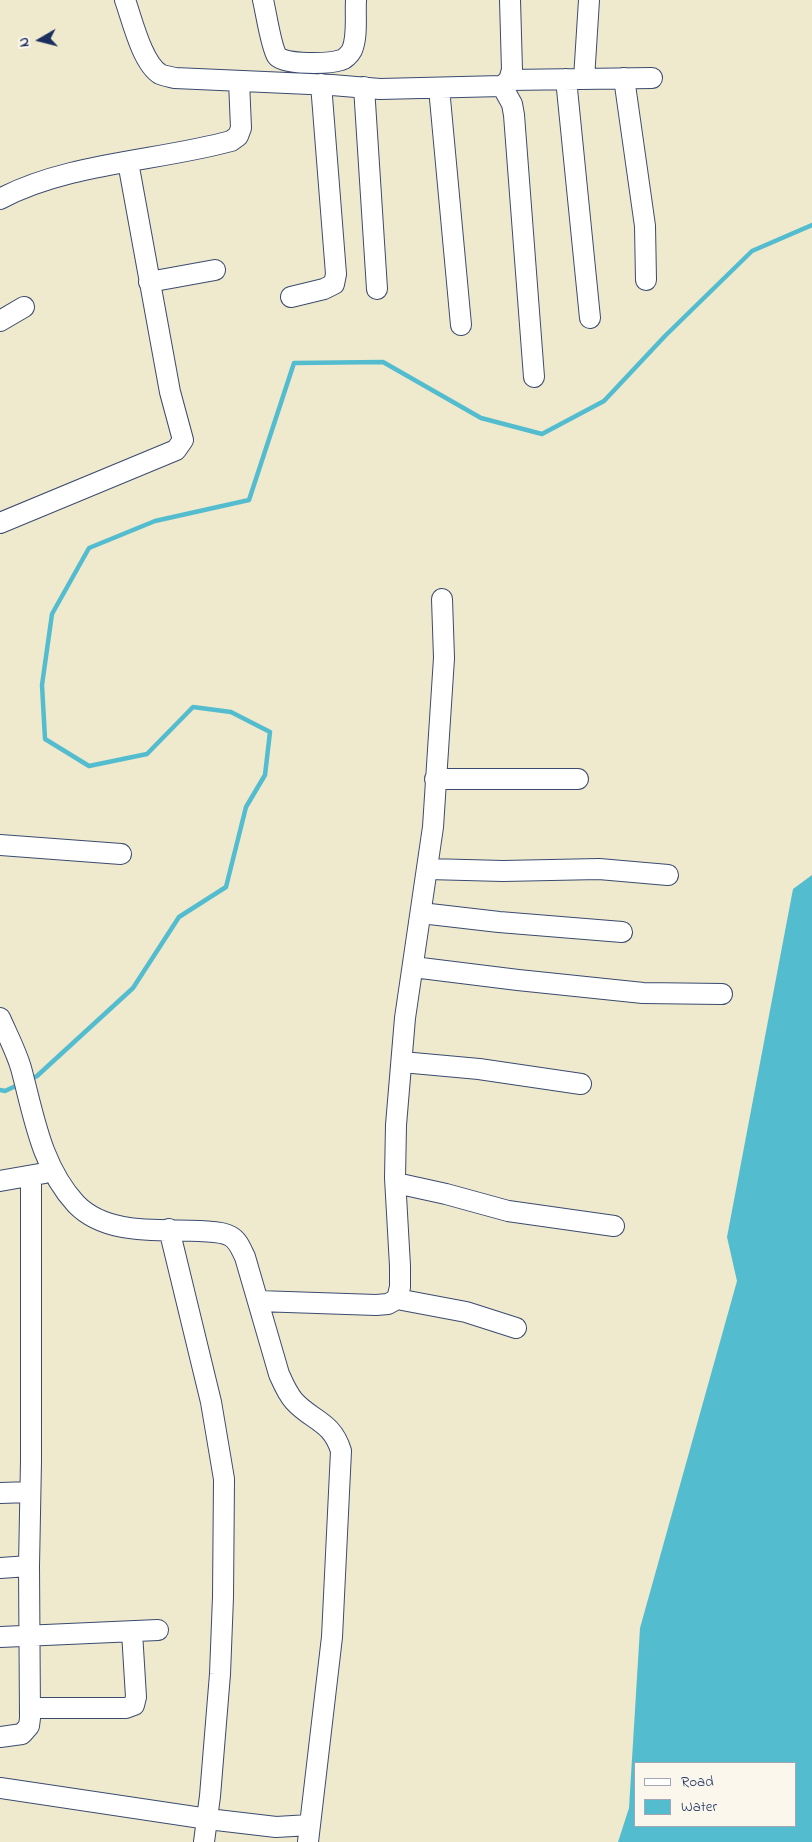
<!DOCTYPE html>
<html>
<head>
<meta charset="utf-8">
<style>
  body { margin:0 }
  #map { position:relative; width:812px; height:1842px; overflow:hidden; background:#efe9ce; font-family:"Indie Flower",sans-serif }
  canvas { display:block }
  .legend { position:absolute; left:634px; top:1762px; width:162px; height:65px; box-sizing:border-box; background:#fbf7ec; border:1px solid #a1a7b3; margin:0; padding:6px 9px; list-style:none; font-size:15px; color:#1b2f5e }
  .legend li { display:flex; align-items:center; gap:10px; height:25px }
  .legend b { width:25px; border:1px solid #a1a7b3 }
  .north { position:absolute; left:15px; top:15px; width:50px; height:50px; -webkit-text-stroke:4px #fbf7ec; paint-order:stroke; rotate:262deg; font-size:14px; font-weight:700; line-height:20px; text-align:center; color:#1b2f5e }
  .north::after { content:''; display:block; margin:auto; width:18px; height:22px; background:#1b2f5e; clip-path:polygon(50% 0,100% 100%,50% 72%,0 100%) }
</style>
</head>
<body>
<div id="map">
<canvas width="812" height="1842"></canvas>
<ul class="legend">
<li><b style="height:6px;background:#fff"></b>Road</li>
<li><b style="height:14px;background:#53bdcf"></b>Water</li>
</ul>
<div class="north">N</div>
</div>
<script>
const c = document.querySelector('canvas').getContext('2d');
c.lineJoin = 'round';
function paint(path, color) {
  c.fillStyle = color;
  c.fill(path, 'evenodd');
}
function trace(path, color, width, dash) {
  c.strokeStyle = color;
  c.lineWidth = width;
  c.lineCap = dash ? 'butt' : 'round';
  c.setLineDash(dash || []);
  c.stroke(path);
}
const water = new Path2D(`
  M812,875V1842H618L629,1808L640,1628L737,1281L727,1237L793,889ZM636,1763H796V1826H636Z`);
const stream = new Path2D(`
  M29,1080L37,1076L133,988L179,917L226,887L246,807L265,775L270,732L231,712L193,707L147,754L89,766L45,739L42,685L52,614L89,548L155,521L249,500L294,363L383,362L481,418L542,434L604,401L665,336L752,251L812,225
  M0,1090L5,1091L20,1084`);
const minor = new Path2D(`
  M125,0C132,19 142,63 160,74C164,76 171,77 175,78L332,85L380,89L502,86L509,80L512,70L510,0
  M263,0C266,12 271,47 277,56C283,65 330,64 341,60C345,59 350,54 352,50C358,36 355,15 356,0
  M624,78L645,226L646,280
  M566,79L590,318
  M584,79L589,0
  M509,80L652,78
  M502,86L512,104L514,115L534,377
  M364,87L377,289
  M439,88L461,325
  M0,199C67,163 158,161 231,141L238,136L241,128L239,81
  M149,282L215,270
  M291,297L324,289L334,284L336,274L321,84
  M0,321L24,307
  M0,523L176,450L183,440L170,392L128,162
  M435,779H578
  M0,845L121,854
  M428,869L503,871L599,869L668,875
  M421,913L499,922L622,932
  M413,967L518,980L643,993L722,994
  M0,1018C7,1034 16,1051 21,1068C34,1116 41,1166 76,1204C107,1236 160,1229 200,1231C210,1232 221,1231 230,1236C238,1240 241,1249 245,1257L279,1374C283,1383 287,1393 294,1401C312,1421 332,1421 341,1451L332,1637L308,1842
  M402,1062L479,1069L581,1084
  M0,1181L45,1173
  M396,1183L446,1194L508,1211L614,1226
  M169,1229L211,1402L224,1479L223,1597L220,1674L210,1796L204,1842
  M397,1299L466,1312L516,1328
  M258,1301L376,1305L388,1304L397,1299L400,1287V1266L395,1178L396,1125L405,1018L433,827L444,658L442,599
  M0,1493L30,1492
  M0,1568L29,1566
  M0,1637L158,1630
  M30,1708H126L134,1705L136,1697L132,1632
  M0,1737L22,1734L29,1726L30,1718L29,1566L31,1461V1176
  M0,1788L208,1819L276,1827L310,1825`);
paint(water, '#53bdcf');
trace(stream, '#53bdcf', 4.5);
trace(minor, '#3b4b6f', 22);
trace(minor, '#fff', 20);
</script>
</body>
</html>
